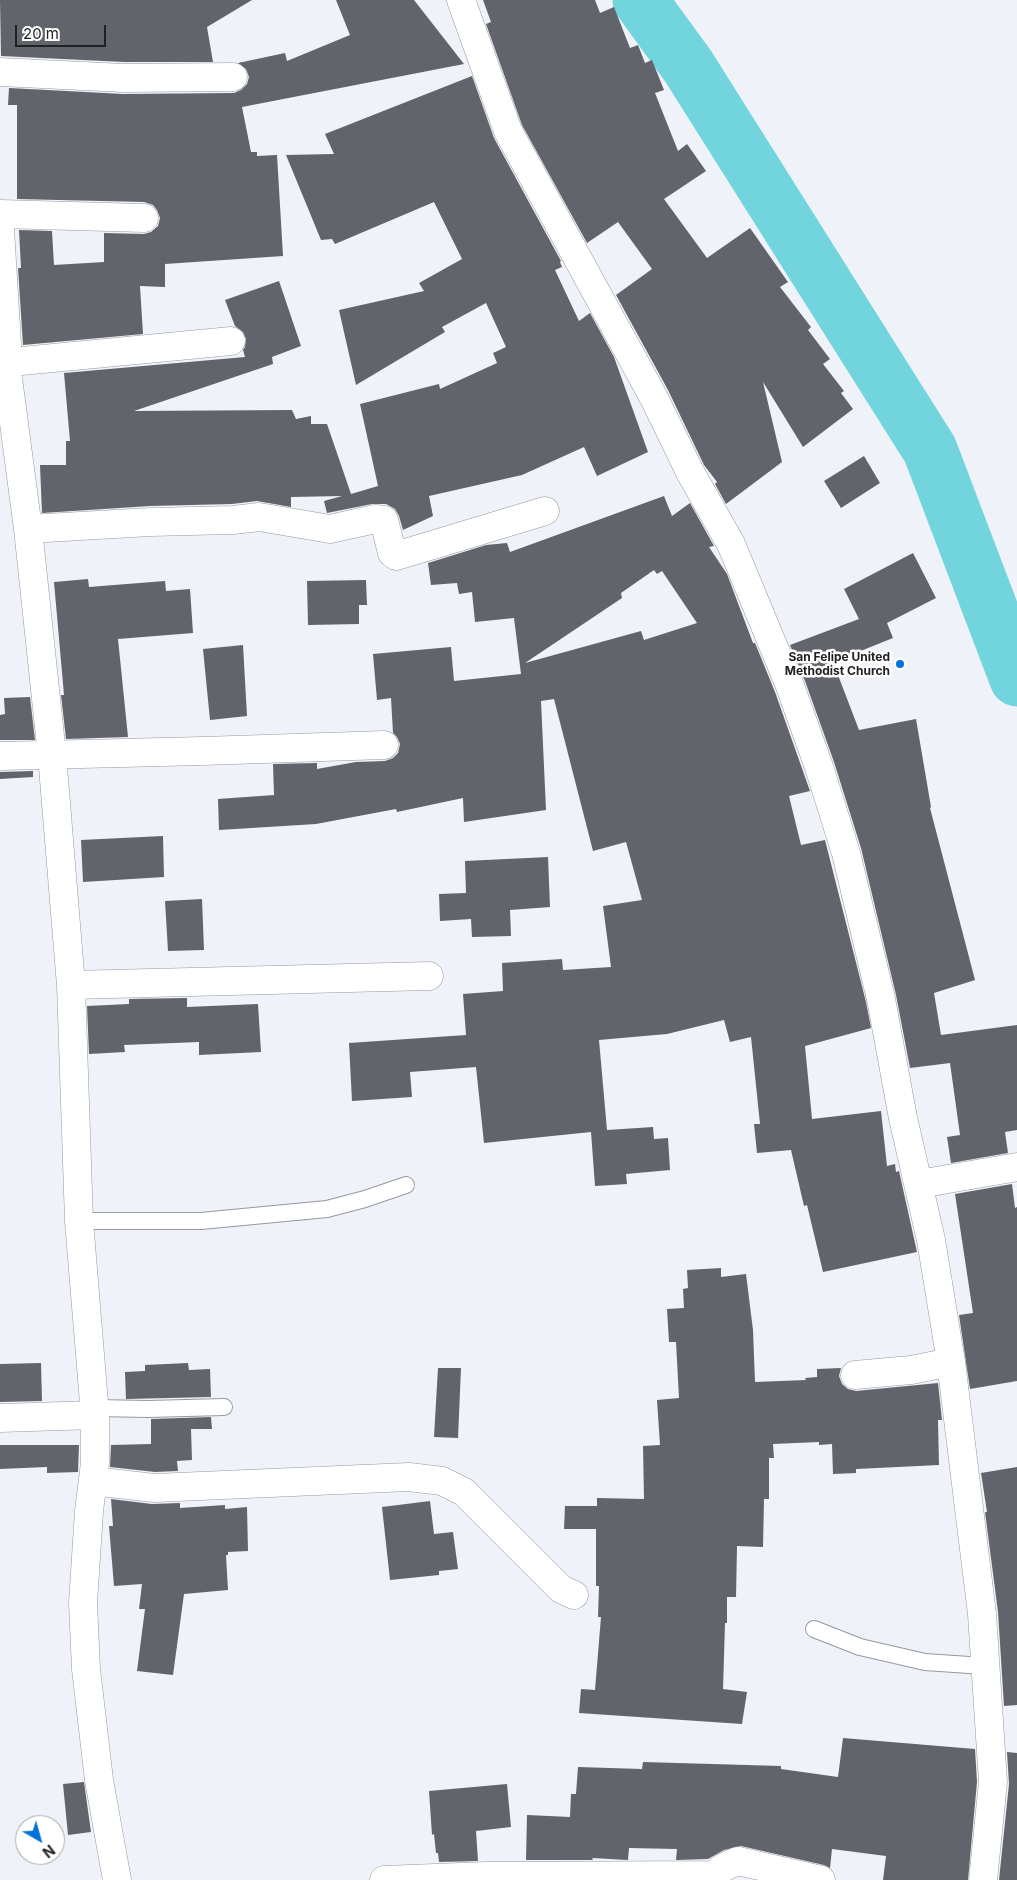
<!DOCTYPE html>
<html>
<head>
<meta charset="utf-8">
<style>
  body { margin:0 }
  #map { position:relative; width:1017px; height:1880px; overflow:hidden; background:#eff2f9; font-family:Inter,sans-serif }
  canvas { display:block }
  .north { position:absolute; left:15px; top:1815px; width:50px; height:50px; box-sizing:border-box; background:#fff; border:1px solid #a6a6a7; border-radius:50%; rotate:142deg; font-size:14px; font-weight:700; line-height:20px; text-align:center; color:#202123 }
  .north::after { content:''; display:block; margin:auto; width:18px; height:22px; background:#0370d8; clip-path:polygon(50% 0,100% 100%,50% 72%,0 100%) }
  .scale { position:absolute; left:15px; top:25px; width:91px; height:22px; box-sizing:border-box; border:2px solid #202123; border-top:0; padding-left:6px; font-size:15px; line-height:18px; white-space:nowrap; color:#202123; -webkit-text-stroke:4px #fff; paint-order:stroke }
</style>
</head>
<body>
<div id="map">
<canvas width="1017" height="1880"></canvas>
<div class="north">N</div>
<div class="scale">20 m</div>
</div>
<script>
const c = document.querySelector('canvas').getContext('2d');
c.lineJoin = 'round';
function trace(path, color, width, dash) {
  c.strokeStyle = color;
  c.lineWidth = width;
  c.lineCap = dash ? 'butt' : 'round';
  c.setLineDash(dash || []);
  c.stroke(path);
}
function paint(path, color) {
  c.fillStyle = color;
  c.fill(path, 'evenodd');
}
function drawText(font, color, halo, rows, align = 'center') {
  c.font = font + ' Inter,sans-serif';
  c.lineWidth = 5;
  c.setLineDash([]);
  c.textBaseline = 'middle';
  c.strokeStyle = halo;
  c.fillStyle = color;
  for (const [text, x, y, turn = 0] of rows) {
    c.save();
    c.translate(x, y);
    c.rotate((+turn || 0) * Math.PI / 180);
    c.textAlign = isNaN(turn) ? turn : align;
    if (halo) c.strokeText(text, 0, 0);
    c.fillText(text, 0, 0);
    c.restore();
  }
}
const river = new Path2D(`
  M640,0L688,66L930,450L1017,679`);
const building = new Path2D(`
  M0,0H252L207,27L213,62H124L1,56Z
  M336,0H414L464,64L242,107L251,152H257V156L277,155L283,256L165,264V287L140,286L143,334L23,345L18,268H21L19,230L52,231L54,265L104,262V233L144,234L151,232L158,226L160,218L157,210L153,205L144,202L17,199V105H8L9,88L123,94L234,93L241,90L247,84L249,77L246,69L238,63L285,53L287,61L350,35Z
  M483,0H595L600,13L614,7L630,48L638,45L645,63L652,60L664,90L655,93L678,151L687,144L706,171L664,199L707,258L750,228L788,282L780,287L811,327L808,330L830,359L823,364L844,391L841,393L853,409L803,447L763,382L782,462L726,504L715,484L717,482L704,465L668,390L616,295L652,269L618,222L587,243L522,125L486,24L491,22Z
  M472,76L494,138L561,261L560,262L562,267L555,270L579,321L590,313L614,357L648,452L597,476L584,447L522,475L429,496L433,516L403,530L399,516L395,509L386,504H372L327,513L324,501L342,496L291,497V507L257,501L232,504L150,506L42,513L40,465H66V441H70L64,373L245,357L243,350L245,347L246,339L243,332L235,326L225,300L279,281L301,346L272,357L273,364L134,411L292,410L296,419L311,416V424H327L351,494L378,486L360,404L439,384L440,389L497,363L493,353L506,347L486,303L442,327L445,332L356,385L339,310L424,291L419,283L462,259L434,202L335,244L332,239L321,240L286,155L334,154L325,134Z
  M864,456L880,483L841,508L824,481Z
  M664,496L672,516L690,503L714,546L709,547L727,574L753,643H755L775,692L810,791L789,796L801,845L825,840L866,1002L871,1028L805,1046L812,1119L881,1111L887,1166L895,1164L896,1172L899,1171L917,1252L823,1272L807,1205L804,1206L791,1150L757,1153L754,1124H760L751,1037L730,1042L724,1020L667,1034L599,1040L607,1130L653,1127L654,1139L668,1138L670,1170L626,1174L627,1184L595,1186L591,1132L484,1143L476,1067L410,1072L412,1097L352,1101L349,1043L466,1035L463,994L503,991L502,963L562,959L563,970L611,967L603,906L642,900L626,842L593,851L554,699L541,701L546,810L464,822L463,798L397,812L396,809L316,824L219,830L218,799L274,795L273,764L317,763V769L356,762L385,761L393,758L398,753L400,744L397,737L393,733L391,698L377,700L373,654L451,647L454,681L521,674L514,618L475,622L472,592L459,594L457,583L431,585L428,563L486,545L507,543L510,552ZM654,570L657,574L662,571L697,623L644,640L641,631L525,663L622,598L621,593Z
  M913,553L936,598L887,623L893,638L833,662L859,730L916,719L931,807L930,808L975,980L934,993L941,1035L1017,1025V1130L1005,1132L1008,1153L951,1163L947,1137L960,1135L950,1063L910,1068L896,995L861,848L834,762L805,681L790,645L859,619L844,589Z
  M88,579L89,587L165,581L166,591L190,589L193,633L118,639L128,737L66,739L61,695H64L54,582Z
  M366,580L367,605H359V624L308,625L307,581Z
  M243,645L247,716L210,720L203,649Z
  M30,697L35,740H0V715L5,714L4,698Z
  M33,771V777L0,779V772Z
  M163,836L164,877L83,882L81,840Z
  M548,857L550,907L510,910L511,936L472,937L471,919L440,921L439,894L466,893L465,861Z
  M202,899L204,950L168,951L165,901Z
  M187,998V1007L258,1004L261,1052L199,1055V1042L124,1045L125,1052L89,1054L87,1006L129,1004V999Z
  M1012,1184L1015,1208L1017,1207V1381L970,1389L959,1315L973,1313L955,1194Z
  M721,1268V1277L746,1274L753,1330L755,1382L806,1380L805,1378L817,1377V1369L841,1368L839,1376L842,1384L848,1389L856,1391L938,1383L942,1420H938L939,1465L856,1469V1473L833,1474L832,1444L819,1445V1442L773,1444L774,1458H769V1499H764L763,1547L737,1546L736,1597H727V1623H725L723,1689L747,1692L742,1724L579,1713L581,1689L595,1690L601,1617H598L599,1586H596V1529H564L565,1506H597V1498L644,1499L643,1446L660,1445L657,1400L679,1398L676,1342H669L667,1309L684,1308L683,1289L688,1288L687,1270Z
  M41,1363L42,1401L0,1402V1364Z
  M188,1363L189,1370L210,1369L211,1397L126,1399L125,1372L145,1371V1365Z
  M438,1368H461L458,1438L434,1437Z
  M211,1417L212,1429H191L192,1460L177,1461L178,1471L155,1472L110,1467L111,1445L151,1444V1419Z
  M0,1445H79L78,1472L47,1473V1467L0,1469Z
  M1017,1467V1705L1004,1706L998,1612L985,1512H987L981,1473Z
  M111,1499L152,1504L180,1503V1508L225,1505V1509L247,1507L248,1551L228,1552V1555H226L228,1590L184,1594L173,1675L137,1671L145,1609H139L142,1584L114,1586L109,1526H113Z
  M430,1501L434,1534L453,1532L458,1569L439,1571V1575L390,1580L382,1507Z
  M843,1738L975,1749L977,1782L968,1880H883L886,1856L832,1849L830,1868L824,1865L741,1846L724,1850L708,1859L676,1860L677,1849L629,1848L628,1860L592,1858L593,1860H526L527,1815L570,1817L571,1794H576L578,1767L642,1769L643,1762L781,1766V1769L838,1777Z
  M1007,1752L1017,1753V1880H999L1009,1784Z
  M84,1782L91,1832L68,1835L63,1784Z
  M507,1784L511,1827L476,1831L478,1861L439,1862L438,1853H436L434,1834L432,1835L429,1791Z`);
const service = new Path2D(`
  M79,1221H201L327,1209L365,1199L406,1185
  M95,1408L148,1409L224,1407
  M814,1629L860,1647L925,1662L984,1666`);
const minor = new Path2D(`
  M0,72L124,78L233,77
  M0,214L144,218
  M0,229L7,344L6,363L28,529L52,755L71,985L79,1221L95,1415V1463L89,1511L83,1603L86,1669L99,1780L117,1880
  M0,363L231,341
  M28,529L150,522L233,520L259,517L330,529L375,519L384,520L392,553L396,556L545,511
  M0,756L203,751L384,745
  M71,985L429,976
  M919,1184L1017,1167
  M855,1375L911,1370L951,1362
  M0,1418L95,1415
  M93,1481L154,1488L409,1477L442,1481L464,1492L561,1589L574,1595
  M384,1880L486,1876L714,1875
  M713,1880C716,1869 728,1865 738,1861L821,1880`);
const tertiary = new Path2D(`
  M461,0L508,131L654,398L690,472L731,544L790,686L819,767L846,853L881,999L903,1118L931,1240L951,1362L982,1614L993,1782L983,1880`);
const markers = [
  [900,664,5,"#0370d8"]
];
const poiNames = [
  ["San Felipe United",890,657],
  ["Methodist Church",890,671]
];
trace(river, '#72d5de', 55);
paint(building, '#61646a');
trace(service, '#95989f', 18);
trace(minor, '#95989f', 29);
trace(tertiary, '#95989f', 29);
trace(service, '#fff', 16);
trace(minor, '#fff', 28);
trace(tertiary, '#fff', 28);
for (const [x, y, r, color] of markers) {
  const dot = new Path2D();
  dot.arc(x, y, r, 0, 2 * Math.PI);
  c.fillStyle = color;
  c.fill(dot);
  trace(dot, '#fff', 2);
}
drawText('bold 12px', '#202123', '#fff', poiNames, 'right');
</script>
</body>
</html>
